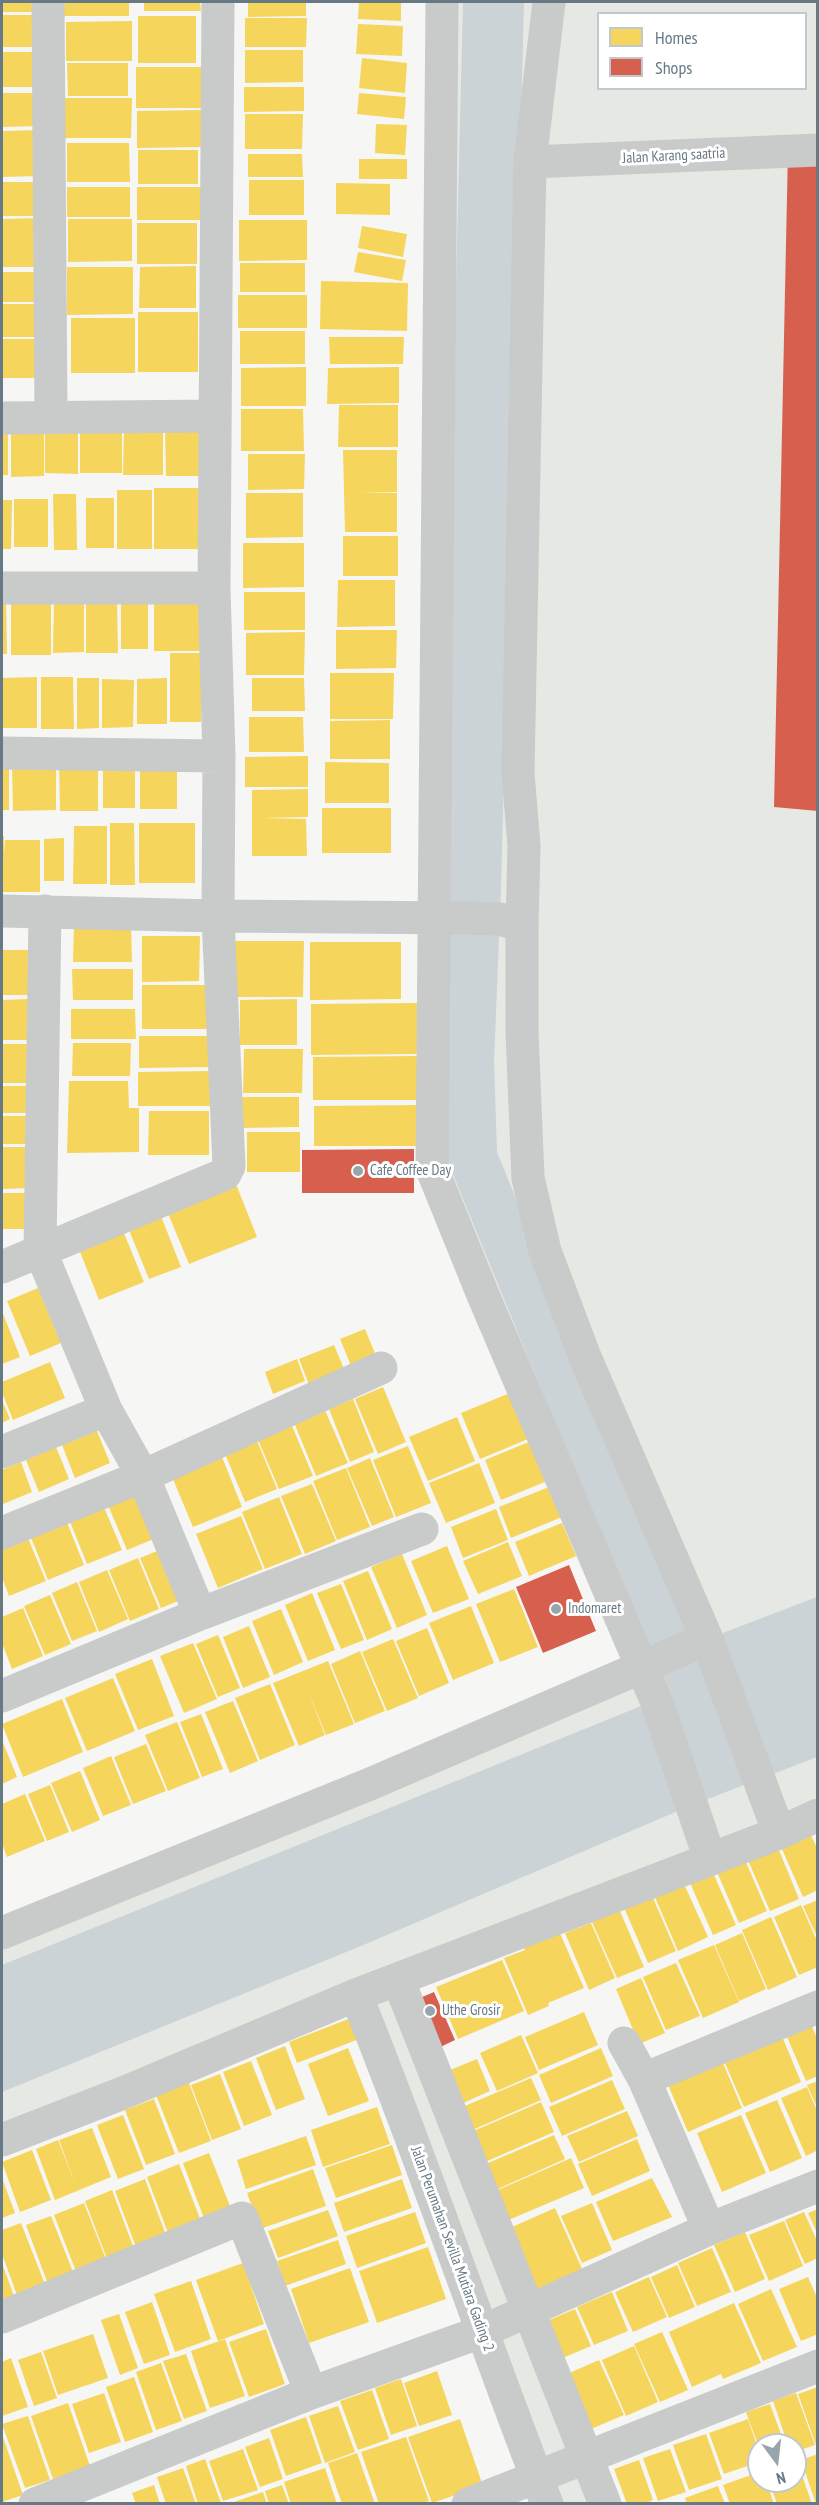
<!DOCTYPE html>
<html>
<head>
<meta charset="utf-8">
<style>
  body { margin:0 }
  #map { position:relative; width:819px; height:2505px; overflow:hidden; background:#f6f6f5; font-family:"PT Sans Narrow",sans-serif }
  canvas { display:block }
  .frame { position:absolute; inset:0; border:3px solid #677984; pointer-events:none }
  .legend { position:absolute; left:597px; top:12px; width:210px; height:78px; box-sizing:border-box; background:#fff; border:2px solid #c2c9ce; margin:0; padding:8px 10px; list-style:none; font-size:18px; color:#677984 }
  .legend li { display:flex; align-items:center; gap:12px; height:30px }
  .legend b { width:30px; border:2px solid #c2c9ce }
  .north { position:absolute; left:747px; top:2433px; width:60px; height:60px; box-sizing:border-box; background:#fff; border:2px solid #c2c9ce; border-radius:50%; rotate:165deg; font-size:16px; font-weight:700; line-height:24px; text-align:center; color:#677984 }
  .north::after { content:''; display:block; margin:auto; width:21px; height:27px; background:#99a5ac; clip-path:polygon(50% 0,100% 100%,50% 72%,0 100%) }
</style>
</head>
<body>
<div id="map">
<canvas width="819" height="2505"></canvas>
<div class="frame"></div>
<ul class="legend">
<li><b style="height:16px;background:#f6d55c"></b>Homes</li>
<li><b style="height:16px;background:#d6604d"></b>Shops</li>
</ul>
<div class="north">N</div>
</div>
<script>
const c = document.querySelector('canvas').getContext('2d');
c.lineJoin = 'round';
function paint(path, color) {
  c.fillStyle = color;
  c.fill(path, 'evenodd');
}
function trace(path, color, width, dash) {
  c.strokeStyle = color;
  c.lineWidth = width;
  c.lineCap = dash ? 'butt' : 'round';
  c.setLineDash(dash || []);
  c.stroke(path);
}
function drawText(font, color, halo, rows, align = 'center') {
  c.font = font + ' "PT Sans Narrow",sans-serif';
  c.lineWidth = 6;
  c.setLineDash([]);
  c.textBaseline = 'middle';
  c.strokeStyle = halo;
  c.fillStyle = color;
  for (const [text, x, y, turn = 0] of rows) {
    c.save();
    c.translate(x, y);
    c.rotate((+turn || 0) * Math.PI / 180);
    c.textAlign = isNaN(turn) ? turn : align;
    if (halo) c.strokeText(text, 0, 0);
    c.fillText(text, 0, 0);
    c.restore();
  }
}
const green = new Path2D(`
  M442,2H817V1816L399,1979L605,2503H547L356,1996L2,2140V1933L642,1669L432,1169ZM598,14H806V88H598Z`);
const water = new Path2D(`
  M463,2H524L501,888L494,1062L497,1152L669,1577L707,1639L817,1597V1757L692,1805L361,1946L2,2092V1965L656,1700L672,1695L556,1426L448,1162L453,407Z`);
const homes = new Path2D(`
  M2,2H39V12H2Z
  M64,2H129V16H64Z
  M144,2H200L201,11H144Z
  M248,2H306V16L248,17Z
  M359,2H401V21L358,19Z
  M2,15H40L39,47H2Z
  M138,16H196V63H138Z
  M245,18H307L306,47H245Z
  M132,21V61H66V22Z
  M358,24L403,26L402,56L356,54Z
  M245,50H303V82L245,83Z
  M2,52H40V87H2Z
  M362,58L407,63L405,93L359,88Z
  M67,63H128V96H68Z
  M136,67H205V108H136Z
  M244,87H304V111L244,112Z
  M2,93H39V126L2,127Z
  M359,93L406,97L404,119L357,114Z
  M65,98H132L131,138H65Z
  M205,110V147L137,148V111Z
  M245,114H303L302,149H245Z
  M376,124L407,125L405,155L375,153Z
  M40,130V176L2,177V131Z
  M67,143H129L130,182H67Z
  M138,150H198V184H138Z
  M248,154H302L303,177H248Z
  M359,159H407V179H359Z
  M249,180H304V215H249Z
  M2,182H39V216H2Z
  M336,183L390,184V215L336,214Z
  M67,187H130V217H67Z
  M137,187H202V220H137Z
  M40,218V267H2V219Z
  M68,219H132V261L68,262Z
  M239,220H307V260L239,261Z
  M137,223H197V264H137Z
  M362,226L407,234L403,257L358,248Z
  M358,252L406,260L402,281L354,272Z
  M240,263H305V292H240Z
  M196,266V308H139L140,267Z
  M67,267H133V314L67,315Z
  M2,272H38V302H2Z
  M321,281L408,283L407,331L320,329Z
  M238,295H307V328H238Z
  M2,304H35V337H2Z
  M138,312H198V372H138Z
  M71,318H135V373H71Z
  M240,331H305V364H240Z
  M329,337H404L403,364H330Z
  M2,339H36L35,378H2Z
  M306,367V406H241V368Z
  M399,367V403L327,404L328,368Z
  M339,405H398V447H338Z
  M241,409H303L304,451H241Z
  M80,423H122V473H80Z
  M2,424H8V475H2Z
  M124,424H163V475H123Z
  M11,425H44V476L11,477Z
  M45,426H78V474L45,473Z
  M165,429H206V476H166Z
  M343,450H397V492H358L397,493V532H345Z
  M248,454H305L304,489L248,490Z
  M154,488H207L206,549H154Z
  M117,490H152V549H117Z
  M246,493H303V537L246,538Z
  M53,494H76L77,550H54Z
  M86,498H114V548H86Z
  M14,499H48V547H14Z
  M2,500H12L11,549H2Z
  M343,536H398V576H343Z
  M243,543H304V587L243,588Z
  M338,580H395V626L337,627Z
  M244,592H305V630H244Z
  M2,597H6L7,654H2Z
  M11,598H51V655H11Z
  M54,599H84V652L53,653Z
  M86,599L117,600L118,653H86Z
  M121,601H148V649H121Z
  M202,603V651H154V604Z
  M336,630H397L396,668L336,669Z
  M305,632L304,675H246V633Z
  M170,653H201V722H170Z
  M330,673H394L393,719H330Z
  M37,677V728H3V678Z
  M41,677H73L74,729H41Z
  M77,678H99V728L77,729Z
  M167,678V724H137V679Z
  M252,678H304L305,711H252Z
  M102,679L134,680L133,727L102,728Z
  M249,717H303L304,752H249Z
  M390,720V759H330V721Z
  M308,756V787H245V757Z
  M59,761L98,762V811H60Z
  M325,762L389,763V803H325Z
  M103,763H135V808H103Z
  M12,764H56V810L13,811Z
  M140,766H177V809H140Z
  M2,767H9V810H2Z
  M308,789V817L263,818L306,819L307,856H252V790Z
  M322,808H391V853H322Z
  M110,823H134L135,885H110Z
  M139,823H195V883H139Z
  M74,826H107V884H73Z
  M2,836H4V854L5,840H40V892H2Z
  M64,838V881H44V839Z
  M74,925H131L132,962H73Z
  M142,936H200L199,981L142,982Z
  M234,941H304L303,997H234Z
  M310,942H401V999L310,1000Z
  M2,950H29V995H2Z
  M72,969H133V1000H73Z
  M142,985H212L211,1029H142Z
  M28,999V1040H2V1000Z
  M297,999V1045H240V1000Z
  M417,1003V1054L311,1055V1004Z
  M71,1009H135L136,1039H71Z
  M139,1036H210L209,1067L139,1068Z
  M73,1043H131L130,1076H72Z
  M2,1044H30V1083H2Z
  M244,1049H303L302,1093H243Z
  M417,1056V1100H313V1057Z
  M212,1071V1106H138V1072Z
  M69,1081H128L129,1108H139V1152L67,1153Z
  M2,1086H28V1113H2Z
  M241,1097H299V1127L241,1128Z
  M418,1105V1146H314V1106Z
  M149,1111H209V1155H148Z
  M2,1116H30V1144H2Z
  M247,1132H300V1172H247Z
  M2,1147H31V1188L2,1189Z
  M234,1179L257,1237L189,1264L165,1206Z
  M2,1193H32V1229H2Z
  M161,1216L181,1267L149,1279L129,1230Z
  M121,1226L144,1282L99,1300L77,1244Z
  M38,1288L61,1343L30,1356L7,1301Z
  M2,1311L20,1357L2,1364Z
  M365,1329L381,1368L356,1378L340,1339Z
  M334,1345L349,1381L313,1395L299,1359Z
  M297,1359L305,1381L273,1394L265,1372Z
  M50,1362L65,1398L13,1420L2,1392V1382Z
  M383,1387L406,1442L378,1454L355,1399Z
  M510,1393L528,1439L480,1459L461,1413Z
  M353,1399L374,1452L350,1462L329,1409Z
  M2,1400L10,1419L2,1423Z
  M324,1408L348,1463L316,1476L293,1420Z
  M457,1417L475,1461L428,1481L409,1437Z
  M290,1421L313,1476L279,1489L256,1435Z
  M97,1431L110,1463L75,1478L62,1445Z
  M255,1436L277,1489L245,1502L223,1449Z
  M531,1441L547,1481L501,1500L485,1460Z
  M408,1446L431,1503L396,1517L373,1460Z
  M56,1447L69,1479L39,1492L26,1460Z
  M220,1452L242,1507L193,1527L170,1472Z
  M370,1458L394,1517L372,1526L347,1468Z
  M21,1462L32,1492L3,1504L2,1470Z
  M479,1463L495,1503L446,1523L429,1483Z
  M346,1468L370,1527L337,1540L313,1481Z
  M146,1481L166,1534L127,1550L105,1498Z
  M312,1484L336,1541L305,1554L281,1496Z
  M549,1487L562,1517L511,1538L499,1507Z
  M279,1497L302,1554L265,1569L242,1512Z
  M101,1500L122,1550L87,1564L67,1514Z
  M496,1509L508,1540L463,1558L451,1527Z
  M64,1515L84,1565L48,1580L28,1530Z
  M241,1516L263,1569L218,1588L196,1534Z
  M562,1523L576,1556L529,1576L515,1542Z
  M27,1536L46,1581L9,1596L2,1577V1546Z
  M508,1542L522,1576L478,1594L463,1561Z
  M447,1546L469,1599L433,1613L411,1561Z
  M167,1547L188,1597L161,1608L140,1558Z
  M402,1554L427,1615L397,1628L371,1567Z
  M138,1558L159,1609L130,1621L109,1570Z
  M107,1570L128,1619L99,1632L79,1582Z
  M368,1571L392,1629L367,1640L343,1581Z
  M77,1582L97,1631L72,1641L52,1593Z
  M341,1584L364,1640L341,1649L317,1593Z
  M514,1589L538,1647L500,1662L476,1604Z
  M312,1593L335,1650L308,1661L285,1605Z
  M50,1595L71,1644L45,1655L24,1606Z
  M471,1606L494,1663L453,1680L429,1623Z
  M23,1608L43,1656L12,1669L2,1643V1617Z
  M281,1609L303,1662L274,1675L252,1621Z
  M249,1626L270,1677L243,1688L223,1637Z
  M427,1628L449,1683L419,1696L396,1641Z
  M218,1635L240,1688L218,1697L196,1644Z
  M393,1639L418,1698L387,1711L362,1652Z
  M193,1643L217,1699L184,1713L160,1656Z
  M360,1651L385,1711L355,1723L331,1664Z
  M152,1659L174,1716L138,1730L115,1674Z
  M328,1661L354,1724L326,1735L308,1691L325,1735L299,1746L273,1683Z
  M113,1678L135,1731L87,1751L65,1698Z
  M270,1684L295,1745L260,1760L235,1698Z
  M62,1699L83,1752L23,1777L2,1724Z
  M233,1701L258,1761L230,1773L205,1712Z
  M201,1714L223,1769L202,1777L180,1722Z
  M177,1722L200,1778L168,1791L145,1735Z
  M2,1740L17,1777L2,1784Z
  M146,1744L166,1791L133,1804L114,1757Z
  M111,1756L131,1805L103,1816L83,1768Z
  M80,1771L100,1820L72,1832L51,1783Z
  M50,1785L69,1832L47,1841L28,1794Z
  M25,1794L45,1841L7,1857L2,1843V1804Z
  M807,1827L818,1850V1890L803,1897L778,1840Z
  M774,1838L799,1899L770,1911L744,1851Z
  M742,1853L767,1911L739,1923L714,1865Z
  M710,1866L736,1925L713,1935L687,1876Z
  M680,1875L708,1937L678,1951L652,1890Z
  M650,1891L676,1951L648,1963L622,1903Z
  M818,1900V1939L803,1906Z
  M801,1905L818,1943V1967L799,1975L774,1917Z
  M620,1911L644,1967L617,1978L592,1922Z
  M771,1917L797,1977L768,1990L742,1930Z
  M591,1923L615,1978L589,1990L565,1933Z
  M559,1931L584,1988L548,2003L549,2006L528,2015L504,1958L525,1950L523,1946Z
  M742,1933L766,1989L739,2001L715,1945Z
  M714,1945L739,2002L703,2018L678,1960Z
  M502,1960L524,2011L458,2039L436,1987Z
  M676,1963L700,2016L666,2030L643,1977Z
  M641,1978L665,2033L639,2044L616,1989Z
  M584,2012L598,2045L539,2070L525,2037Z
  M351,2018L359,2039L297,2063L289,2042Z
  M809,2020L818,2040V2076L806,2081L784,2030Z
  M779,2029L801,2082L744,2107L721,2054Z
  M521,2035L538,2073L497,2091L480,2053Z
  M285,2046L305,2099L276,2110L256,2058Z
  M348,2048L369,2101L328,2116L308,2064Z
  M601,2048L613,2076L551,2103L539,2075Z
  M720,2056L742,2108L688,2132L666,2080Z
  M477,2059L490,2091L452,2108L438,2075Z
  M251,2061L272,2115L244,2126L223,2072Z
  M220,2074L241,2129L212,2140L191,2085Z
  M531,2078L541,2100L470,2131L460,2108Z
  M612,2080L625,2109L562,2136L549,2107Z
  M818,2081V2109L807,2085Z
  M189,2083L211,2141L179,2153L156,2095Z
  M807,2087L818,2113V2150L806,2156L781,2098Z
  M154,2099L175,2154L146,2165L125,2110Z
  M777,2100L802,2158L770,2172L745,2113Z
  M541,2102L554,2132L485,2162L471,2132Z
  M377,2107L390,2144L323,2167L311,2130Z
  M627,2111L638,2136L579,2162L567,2136Z
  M123,2115L144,2169L118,2179L97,2125Z
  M741,2115L766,2173L722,2192L697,2133Z
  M92,2128L111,2177L55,2200L36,2149L58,2140L76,2186L59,2140Z
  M554,2135L565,2159L491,2192L481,2166Z
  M306,2136L316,2165L246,2189L237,2160Z
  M637,2139L650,2171L592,2196L578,2164Z
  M392,2145L402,2175L336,2198L325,2168Z
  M32,2150L51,2200L20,2212L2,2162Z
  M209,2153L234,2216L207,2226L183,2163Z
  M571,2158L584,2188L504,2222L491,2193Z
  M179,2164L204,2229L171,2241L147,2177Z
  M313,2169L326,2206L260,2229L247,2193Z
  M2,2178L15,2213L2,2218Z
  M652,2178L672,2217L613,2241L596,2202Z
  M145,2179L169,2243L139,2255L115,2191Z
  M402,2179L412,2208L344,2232L334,2203Z
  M112,2190L136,2254L109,2264L85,2201Z
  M84,2203L109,2267L79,2279L54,2215Z
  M592,2203L612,2250L582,2263L561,2216Z
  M555,2208L583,2271L535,2292L512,2227Z
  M818,2209V2235L808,2213Z
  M328,2210L338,2236L278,2258L268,2231Z
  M415,2212L426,2243L357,2268L346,2236Z
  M804,2212L818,2243V2258L805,2264L785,2220Z
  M51,2216L75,2277L49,2287L26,2225Z
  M784,2221L803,2266L769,2281L749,2235Z
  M21,2223L46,2287L18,2298L2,2254V2230Z
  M745,2232L765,2279L735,2292L714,2245Z
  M338,2240L346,2264L285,2286L277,2261Z
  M428,2247L446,2299L377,2323L359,2271Z
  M712,2248L731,2292L697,2306L678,2263Z
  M2,2263L15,2299L2,2304Z
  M243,2263L264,2324L218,2341L196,2280Z
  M677,2265L695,2307L669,2318L651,2277Z
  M350,2268L369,2322L309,2343L291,2289Z
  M649,2277L667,2317L633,2332L615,2292Z
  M808,2277L818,2300V2334L801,2341L779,2289Z
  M191,2281L211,2339L175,2352L154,2294Z
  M771,2289L797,2347L763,2361L738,2304Z
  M612,2292L628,2331L594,2345L577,2307Z
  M152,2302L170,2355L144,2364L125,2312Z
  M734,2303L761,2363L723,2379L721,2374L692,2387L669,2332Z
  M575,2309L591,2346L558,2360L542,2323Z
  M119,2314L138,2368L120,2375L101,2320Z
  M266,2329L285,2384L249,2397L229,2342Z
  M662,2332L688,2390L660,2402L634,2344Z
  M93,2334L108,2378L58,2395L43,2351Z
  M225,2339L245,2396L210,2408L191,2351Z
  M634,2346L658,2402L626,2416L602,2360Z
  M41,2352L57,2398L34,2406L18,2360Z
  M186,2354L207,2411L184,2419L163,2361Z
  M11,2358L28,2407L2,2416V2362Z
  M599,2360L624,2415L591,2429L567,2374Z
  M161,2363L182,2421L156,2430L136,2372Z
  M437,2371L452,2415L419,2426L404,2383Z
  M134,2377L153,2432L125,2442L106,2387Z
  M401,2379L417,2426L391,2435L375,2388Z
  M818,2387V2448H817L798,2394Z
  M372,2390L389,2439L358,2450L340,2401Z
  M104,2393L121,2442L89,2453L72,2404Z
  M796,2393L815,2445L795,2452V2445H788L773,2401Z
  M68,2403L90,2466L53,2479L31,2416Z
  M770,2404L785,2445H758L746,2412Z
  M338,2406L355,2452L325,2463L309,2416Z
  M28,2416L50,2480L25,2488L2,2424Z
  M306,2417L322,2463L286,2476L270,2430Z
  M460,2419L483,2486L432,2503L408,2437Z
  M748,2419L759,2452V2462L724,2474L709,2433Z
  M2,2434L23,2495L2,2502Z
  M706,2434L722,2479L689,2490L673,2445Z
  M406,2437L429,2501L420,2504H379L361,2452Z
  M269,2438L283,2479L260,2487L245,2447Z
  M243,2449L258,2490L223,2501L209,2461Z
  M670,2449L686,2492L658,2501L643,2458Z
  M357,2453L375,2504H342L328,2463Z
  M818,2454V2504H816L801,2460Z
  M795,2455L812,2504H777L769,2481H795Z
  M205,2459L221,2503L219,2504H198L186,2466Z
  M639,2460L653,2500L644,2504H627L614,2469Z
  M183,2468L196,2504H166L157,2477Z
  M325,2468L337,2504H291L284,2482Z
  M759,2472V2481H766L774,2504H730L723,2485Z
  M154,2485L160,2504H136L132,2493Z
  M282,2485L289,2504H269L265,2491Z
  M718,2486L725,2504H687L685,2498Z
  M263,2492L267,2504H231V2503Z`);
const shops = new Path2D(`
  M788,150H818V811L774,807Z
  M414,1149V1193H302V1150Z
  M569,1565L596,1631L543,1653L516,1587Z
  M434,1992L455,2040L432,2051L415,2000Z`);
const minor = new Path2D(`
  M48,2L51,418
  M442,2L432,1169L483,1295L656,1700L710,1859
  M549,2L530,162L518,773L524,846L522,926V1033L528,1178L545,1251L585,1357L707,1639L779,1833
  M2,418L215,416
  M2,588H214
  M2,753L219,756
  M2,911L218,916L464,918L500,919L522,926
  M45,911L40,1250L106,1410L143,1476L200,1614
  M2,1267L225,1174L229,1166L218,916L219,756L214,588L218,2
  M2,1452L106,1410
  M2,1533L143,1476L381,1368
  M2,1696L200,1614L422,1529
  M2,1933L370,1784L707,1639
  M398,1979L605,2504
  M356,1995C424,2163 481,2335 547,2504
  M624,2043L644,2079
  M2,2140L123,2093L356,1995L779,1833L818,1815
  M709,2229L644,2079L818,2007
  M2,2317L242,2218L311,2393
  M35,2504L311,2393L481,2332L709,2229L818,2186
  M468,2504L818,2366`);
const tertiary = new Path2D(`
  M530,162L818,150`);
const markers = [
  [358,1171,6,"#99a5ac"],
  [556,1609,6,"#99a5ac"],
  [430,2011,6,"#99a5ac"]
];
const streetNames = [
  ["Jalan Karang saatria",674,156,-3],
  ["Jalan Perumahan Sevilla Mutiara Gading 2",452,2249,70]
];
const poiNames = [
  ["Cafe Coffee Day",370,1171],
  ["Indomaret",568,1609],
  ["Uthe Grosir",442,2011]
];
paint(green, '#e5e8e3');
paint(water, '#cbd3d6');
paint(homes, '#f6d55c');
paint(shops, '#d6604d');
trace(minor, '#c9caca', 33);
trace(tertiary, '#c9caca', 33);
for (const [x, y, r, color] of markers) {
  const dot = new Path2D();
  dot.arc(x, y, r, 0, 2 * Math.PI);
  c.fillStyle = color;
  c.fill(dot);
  trace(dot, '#fff', 2);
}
drawText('15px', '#677984', '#fff', streetNames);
drawText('15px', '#677984', '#fff', poiNames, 'left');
</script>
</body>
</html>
